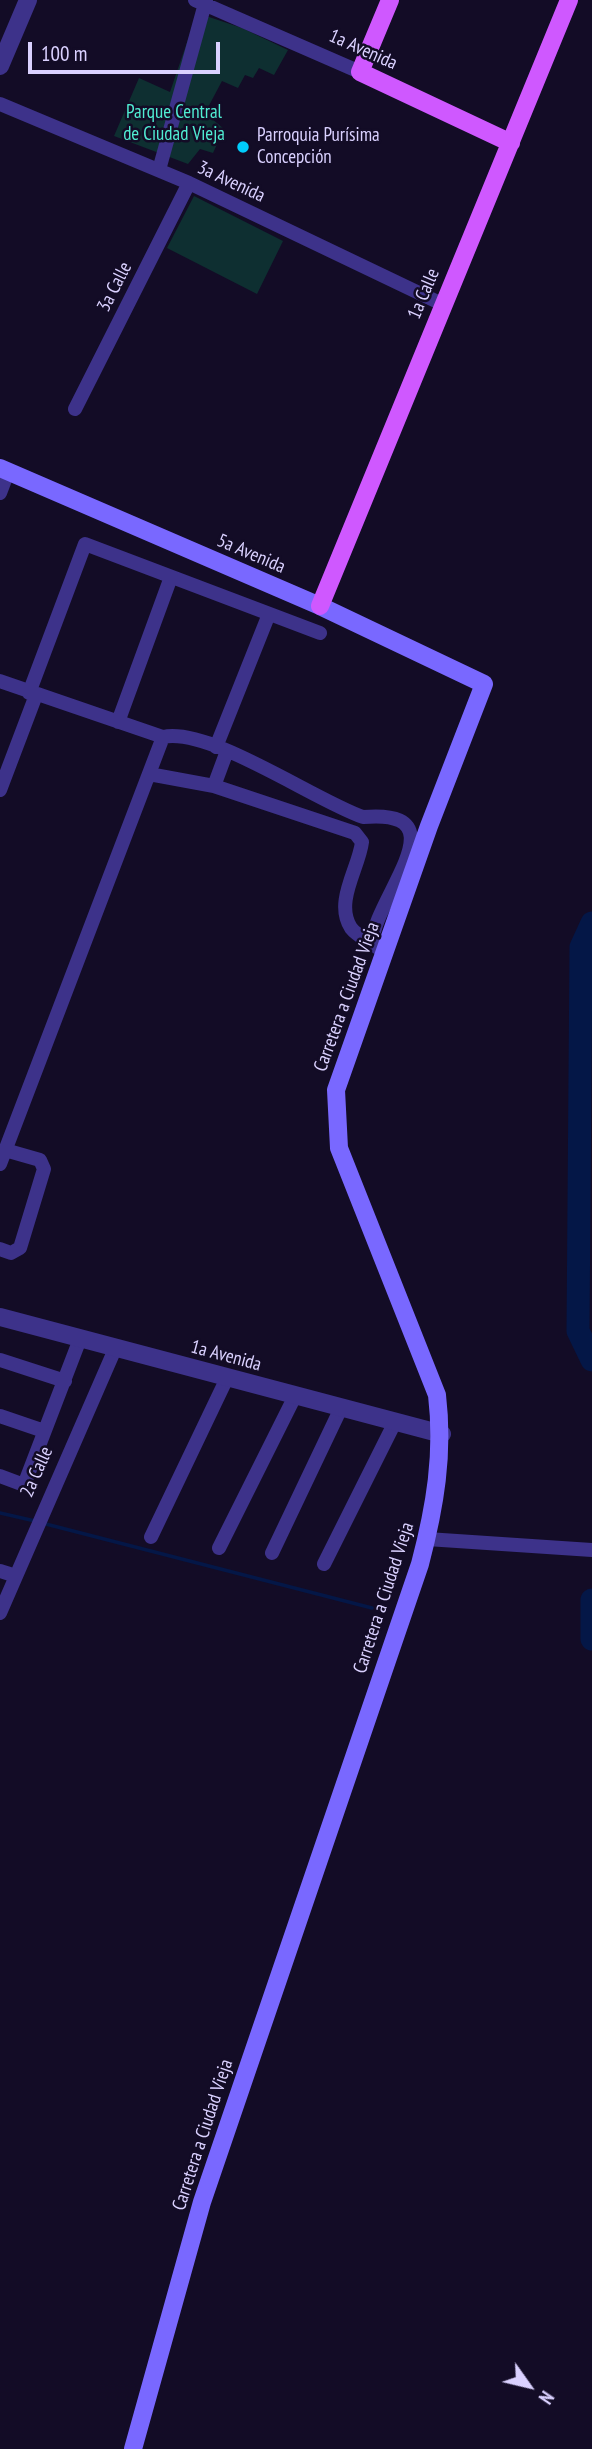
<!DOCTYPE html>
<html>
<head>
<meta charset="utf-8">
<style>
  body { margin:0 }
  #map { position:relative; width:592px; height:2449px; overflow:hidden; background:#130c26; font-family:"PT Sans Narrow",sans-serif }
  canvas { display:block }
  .north { position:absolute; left:494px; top:2351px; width:70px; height:70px; -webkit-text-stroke:5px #130c26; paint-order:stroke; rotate:124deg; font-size:19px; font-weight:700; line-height:28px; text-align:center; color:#dad1ff }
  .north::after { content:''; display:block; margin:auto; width:24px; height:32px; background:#dad1ff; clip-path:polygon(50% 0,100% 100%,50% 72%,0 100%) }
  .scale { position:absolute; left:28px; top:42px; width:192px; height:32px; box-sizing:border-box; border:4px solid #dad1ff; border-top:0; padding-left:9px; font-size:21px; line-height:24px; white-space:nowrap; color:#dad1ff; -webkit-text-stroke:5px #130c26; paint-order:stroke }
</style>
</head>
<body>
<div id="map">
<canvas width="592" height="2449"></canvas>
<div class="north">N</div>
<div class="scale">100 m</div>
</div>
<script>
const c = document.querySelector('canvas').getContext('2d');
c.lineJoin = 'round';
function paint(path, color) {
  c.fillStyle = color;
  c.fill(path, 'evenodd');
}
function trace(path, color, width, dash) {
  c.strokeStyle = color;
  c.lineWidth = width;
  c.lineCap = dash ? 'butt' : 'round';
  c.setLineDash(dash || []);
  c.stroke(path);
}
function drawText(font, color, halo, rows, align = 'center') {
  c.font = font + ' "PT Sans Narrow",sans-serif';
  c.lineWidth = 5;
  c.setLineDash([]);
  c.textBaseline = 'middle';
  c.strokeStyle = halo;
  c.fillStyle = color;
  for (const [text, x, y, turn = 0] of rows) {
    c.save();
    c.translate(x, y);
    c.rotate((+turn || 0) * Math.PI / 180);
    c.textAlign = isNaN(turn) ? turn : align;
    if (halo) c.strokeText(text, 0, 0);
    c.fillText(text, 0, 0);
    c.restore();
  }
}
const green = new Path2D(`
  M197,13L242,28L288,50L274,75L259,68L253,78L245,75L238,88L222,81L205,113L224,129L213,153L200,149L188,164L114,136L139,78L170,92Z
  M194,196L283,241L257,294L167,248Z`);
const stream = new Path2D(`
  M0,1513L35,1521
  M42,1523L372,1608`);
const river = new Path2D(`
  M592,923L581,947L578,1331L592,1360
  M592,1600V1639`);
const minor = new Path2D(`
  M195,0L360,72
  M0,104L189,183L442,304
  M159,170L206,0
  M75,409L189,183
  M0,493L8,472
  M0,681L163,737C210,727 314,800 363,817C465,808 372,900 372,944
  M29,693L85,544L320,633
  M118,722L171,577
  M216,747L269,614
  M149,774L214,786L355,833L362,842C359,868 334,902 351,928C357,936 370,942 378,948
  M214,786L227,751
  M0,790L36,695
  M0,1164L163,737
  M0,1249L11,1253L20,1248L44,1169L40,1160L5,1150
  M0,1360L65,1381
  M0,1416L44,1431
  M0,1476L24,1485L80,1339
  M151,1537L227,1378
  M427,1539L592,1550
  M219,1548L295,1396
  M272,1553L341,1408
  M324,1564L395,1422
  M0,1571L16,1576
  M0,1613L115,1349`);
const tertiary = new Path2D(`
  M0,66L28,0
  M0,1317L442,1434`);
const secondary = new Path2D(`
  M0,468L320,606L484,684L429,826L336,1090L339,1148L437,1395C444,1454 435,1507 420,1564L202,2202L133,2449`);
const primary = new Path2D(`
  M390,0L360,72L511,143
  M320,606L569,0`);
const markers = [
  [243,147,7,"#00cdfc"]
];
const streetNames = [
  ["1a Avenida",363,50,24],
  ["3a Avenida",231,182,25],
  ["3a Calle",115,287,-63],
  ["1a Calle",424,294,-67],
  ["5a Avenida",251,554,23],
  ["Carretera a Ciudad Vieja",347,997,-70],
  ["1a Avenida",226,1356,15],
  ["2a Calle",37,1472,-66],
  ["Carretera a Ciudad Vieja",384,1598,-72],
  ["Carretera a Ciudad Vieja",203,2135,-72]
];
const parkNames = [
  ["Parque Central",174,113],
  ["de Ciudad Vieja",174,135]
];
const poiNames = [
  ["Parroquia Purísima",257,136],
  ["Concepción",257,158]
];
paint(green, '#0e2f31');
trace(stream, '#041747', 3.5);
trace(river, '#041747', 23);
trace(minor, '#3d328a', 14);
trace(tertiary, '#3d328a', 18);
trace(secondary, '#7968ff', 18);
trace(primary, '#cf58ff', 18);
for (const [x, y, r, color] of markers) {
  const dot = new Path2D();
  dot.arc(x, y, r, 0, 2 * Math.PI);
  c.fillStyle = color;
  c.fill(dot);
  trace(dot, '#130c26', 2.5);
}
drawText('19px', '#dad1ff', '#130c26', streetNames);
drawText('19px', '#50ecd2', '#130c26', parkNames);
drawText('19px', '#dad1ff', '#130c26', poiNames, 'left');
</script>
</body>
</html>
